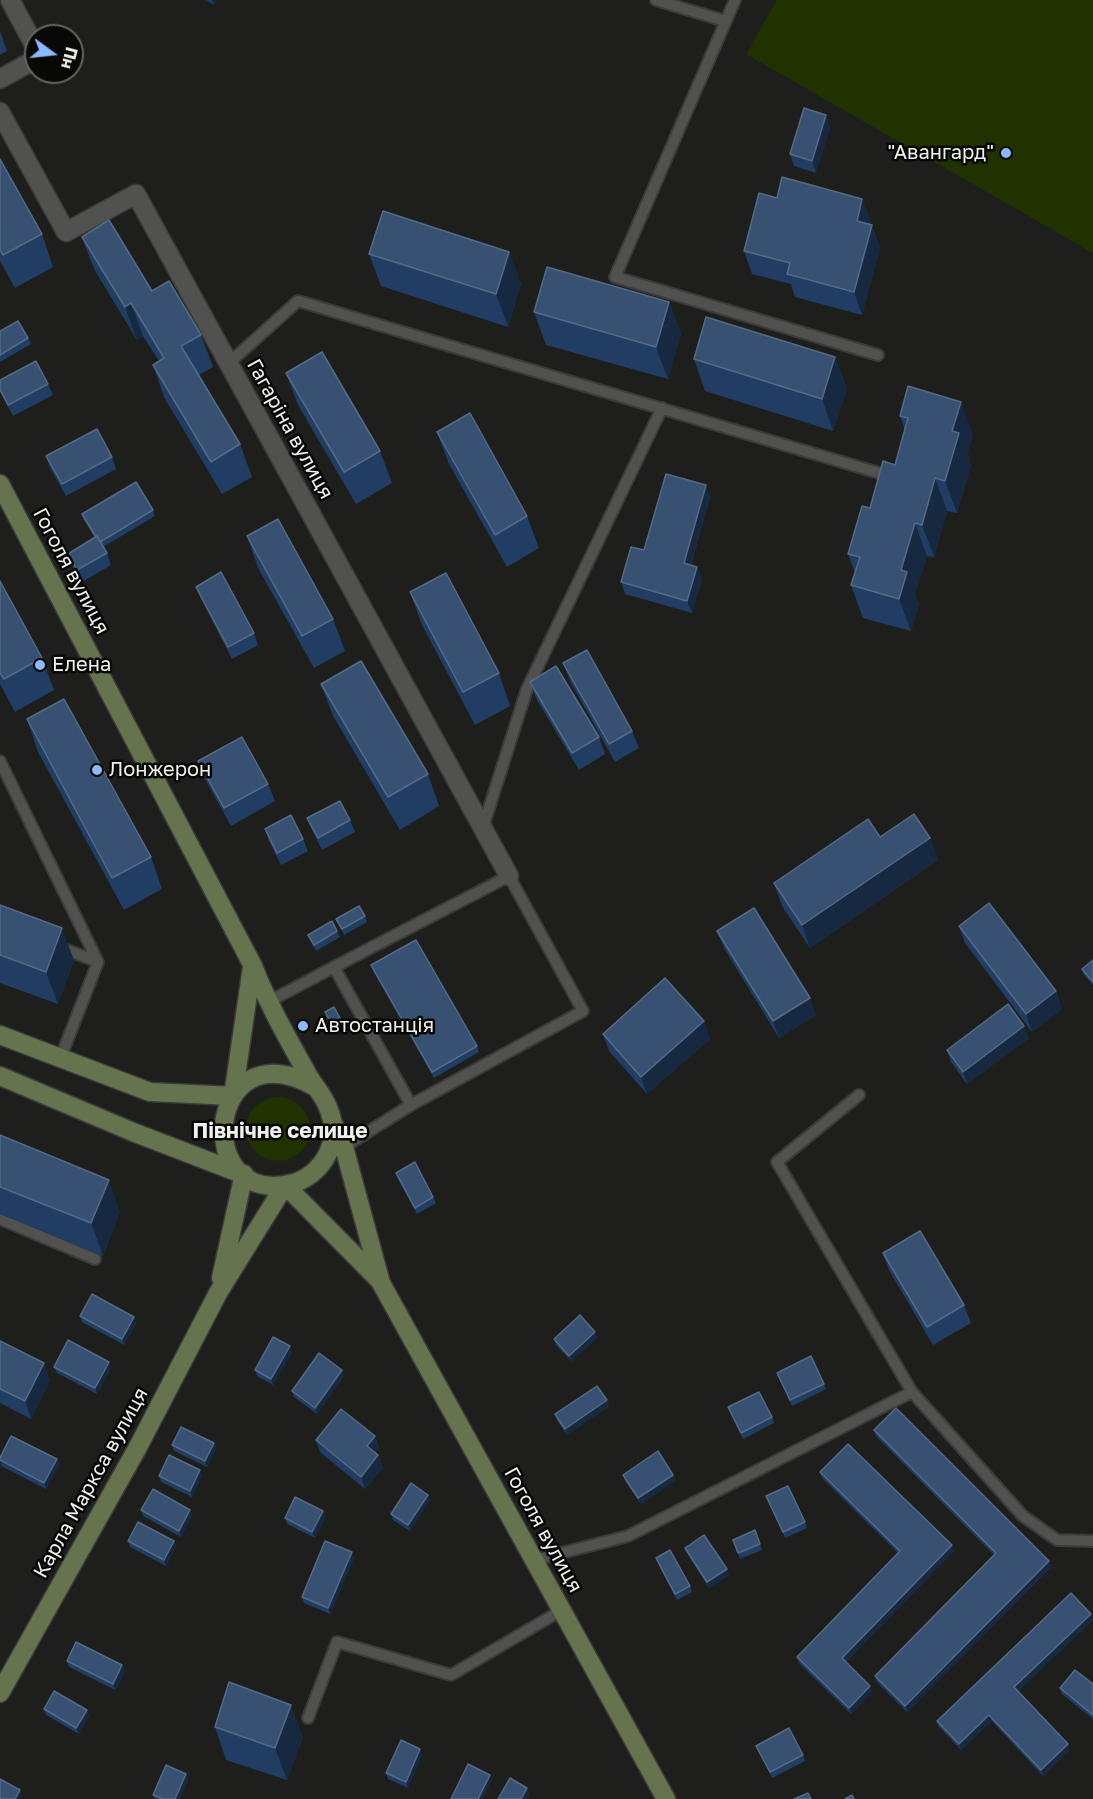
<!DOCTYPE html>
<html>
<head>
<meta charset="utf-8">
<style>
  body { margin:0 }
  #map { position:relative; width:1093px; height:1799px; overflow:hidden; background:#1e1f1c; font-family:"Golos Text",sans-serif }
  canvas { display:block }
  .north { position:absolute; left:24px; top:24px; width:60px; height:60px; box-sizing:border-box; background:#080807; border:2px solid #646563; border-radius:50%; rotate:105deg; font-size:16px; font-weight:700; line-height:24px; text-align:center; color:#eff0ee }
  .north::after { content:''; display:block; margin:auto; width:21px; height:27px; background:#8cb9fc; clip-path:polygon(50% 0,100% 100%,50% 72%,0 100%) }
</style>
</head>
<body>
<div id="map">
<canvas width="1093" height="1799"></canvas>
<div class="north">Пн</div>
</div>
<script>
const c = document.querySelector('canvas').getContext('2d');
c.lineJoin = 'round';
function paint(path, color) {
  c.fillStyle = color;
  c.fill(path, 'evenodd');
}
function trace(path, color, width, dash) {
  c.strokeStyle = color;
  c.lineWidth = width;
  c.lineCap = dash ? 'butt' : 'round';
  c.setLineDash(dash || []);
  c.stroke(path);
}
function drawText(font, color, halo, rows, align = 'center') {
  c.font = font + ' "Golos Text",sans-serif';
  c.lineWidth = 5;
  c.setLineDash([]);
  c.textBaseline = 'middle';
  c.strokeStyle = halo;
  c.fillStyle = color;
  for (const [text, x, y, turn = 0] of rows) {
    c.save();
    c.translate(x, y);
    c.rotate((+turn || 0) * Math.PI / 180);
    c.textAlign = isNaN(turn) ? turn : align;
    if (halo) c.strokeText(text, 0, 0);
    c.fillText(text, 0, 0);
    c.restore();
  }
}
const green = new Path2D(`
  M777,0H1093V253L746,54Z
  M246 1129a32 32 0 1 1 64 0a32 32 0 1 1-64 0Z`);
const lane = new Path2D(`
  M656,0L725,21
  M735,0L615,277L878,355
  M229,363L298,301L886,475
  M0,761L98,962L60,1059
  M483,827L527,689L662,408
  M59,947L98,962
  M334,967L509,876L583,1011L411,1105
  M268,1002L334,967L411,1105L344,1147
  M859,1095L777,1162L912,1392L1023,1516L1057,1540L1093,1541
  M0,1219L95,1259
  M534,1560L628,1536L912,1392
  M308,1718L337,1642L451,1675L562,1610`);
const street = new Path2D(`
  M10,0L36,48
  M0,79L36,59
  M0,112L66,232L136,194L509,876`);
const secondary = new Path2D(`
  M0,484L253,966C268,1004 288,1039 308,1075C315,1087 325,1097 329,1110C334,1122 334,1133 331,1145C326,1163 311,1178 294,1183C190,1211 205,1024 315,1087
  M0,1035L150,1092L233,1096
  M0,1076L133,1132L242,1174
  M233,1096L252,967
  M333,1123L344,1147L381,1283L666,1799
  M285,1185L380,1281
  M221,1278L244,1174
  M0,1693L138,1447L218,1293L285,1185`);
const wall = new Path2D(`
  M206,0H217L214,5Z
  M0,31L7,51L0,55Z
  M830,127L816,173L794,166L790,154Z
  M0,159L42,234L53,267L15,288L0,261Z
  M777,198L862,199L871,222L870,225H872L880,248L862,315L795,297L791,284L752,274L744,251Z
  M82,237L152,291L201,335L213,367L199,375L240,444L252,477L222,494L164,397L153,365L159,361L143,336L137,340L94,269Z
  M509,252L521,284L508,327L381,286L369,254Z
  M669,302L681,334L668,379L546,345L534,312Z
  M0,331L28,338L31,344L0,362Z
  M835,357L847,389L833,431L705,391L694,359Z
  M286,373L380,451L392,483L356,504L298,405Z
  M48,384L53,395L13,416L0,392V389Z
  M900,416L973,434L967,454L971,465L957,513L947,511L934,557L927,556L915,594L919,604L911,631L863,618L851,585L855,573L848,554L870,508L895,465L905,430Z
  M437,432L527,516L539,548L507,567L449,464Z
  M46,456L112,457L116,469L66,496L50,468Z
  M710,497L691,565L697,567L702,578L692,613L625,594L621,582L644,550Z
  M153,510L155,516L103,547L107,553L111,565L82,582L72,565L68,554L95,538L84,520L82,514Z
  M247,536L333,619L345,651L314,668L258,568Z
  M0,581L42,658L54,690L15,712L0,684Z
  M196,587L254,633L258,645L232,659L201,599Z
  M410,592L499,673L510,706L475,725L422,625Z
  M563,663L632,731L639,748L615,762L570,681Z
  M530,682L599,737L605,754L579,770L537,700Z
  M321,684L428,774L439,806L400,830L333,716Z
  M27,719L151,857L162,889L124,910L38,752Z
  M198,761L268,784L275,801L231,826L205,779Z
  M307,818L350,820L355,832L322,850L312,830Z
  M265,829L303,839L308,851L281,865L269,841Z
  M880,837L930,838L938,860L810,948L782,906L774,883Z
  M0,905L74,960L58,1004L0,983Z
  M365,916L367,922L344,935L336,919Z
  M959,926L1056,991L1062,1009L1032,1032L965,943Z
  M337,931L340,937L316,951L308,935Z
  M717,931L816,1015L779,1038L724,948Z
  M1093,960V985L1084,975L1082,969Z
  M371,965L477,1046L479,1052L434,1078L373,971Z
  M325,1012L341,1020L343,1026L334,1031Z
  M704,1021L710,1039L647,1094L609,1051L603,1034Z
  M1029,1038L967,1084L951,1062L947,1050Z
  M0,1135L120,1212L103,1256L0,1214Z
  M396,1173L433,1197L436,1203L417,1214L398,1179Z
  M883,1253L964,1305L971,1323L933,1345L889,1270Z
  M80,1316L134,1317L136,1323L124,1345L82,1322Z
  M595,1332L597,1338L571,1361L556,1345L554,1339Z
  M0,1341L50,1380L31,1419L0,1403Z
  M292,1352L273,1385L257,1376L255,1370Z
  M54,1367L111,1368L97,1394L57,1373Z
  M342,1370L344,1376L317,1414L294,1397L292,1391Z
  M777,1373L824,1384L826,1389L792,1406Z
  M607,1400L609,1406L567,1435L557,1420L555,1414Z
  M728,1407L772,1417L774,1423L743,1439Z
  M874,1430L1051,1567L907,1712L877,1682L875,1676L994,1555L876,1436Z
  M375,1436L379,1448L375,1452L378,1455L383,1467L365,1489L320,1452L316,1440Z
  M214,1443L216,1449L207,1467L174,1451L172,1445Z
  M0,1458L57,1459L59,1465L46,1489L1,1466Z
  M820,1472L952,1545L954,1551L846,1662L870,1686L872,1692L851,1714L799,1663L797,1657L898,1553L822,1478Z
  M623,1475L676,1480L641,1504L625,1481Z
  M159,1476H202L192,1497L161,1482Z
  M766,1496L805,1522L807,1528L785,1538Z
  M430,1500L410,1531L393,1520L391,1514Z
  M141,1510L192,1516L181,1537L143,1516Z
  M323,1511L325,1517L315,1538L287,1524L285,1518Z
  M755,1530L762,1550L740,1559L733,1540Z
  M128,1541H174L176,1546L166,1566L130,1547Z
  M685,1548L729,1575L709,1588L687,1553Z
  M354,1558L330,1614L304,1603L302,1597Z
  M656,1558L690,1586L692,1592L677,1600L658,1564Z
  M1093,1620L1018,1691L1068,1744L1070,1750L1043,1776L992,1721L961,1750L939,1727L937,1721Z
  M67,1661L122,1665L125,1671L115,1690L69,1667Z
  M1093,1684V1719L1062,1694L1060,1688Z
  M44,1709L89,1716L79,1734L46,1715Z
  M215,1727L303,1737L287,1780L226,1760Z
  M756,1746L803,1755L805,1761L772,1778Z
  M422,1755L408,1788L388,1779L386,1773Z
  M186,1774L188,1780L180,1799H155L153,1795Z`);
const shadedWall = new Path2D(`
  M212,0H217L214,5Z
  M826,115L830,127L816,173L812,161Z
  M862,199L871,222L865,244L857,221Z
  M872,225L880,248L862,315L854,292Z
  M509,252L521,284L508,327L496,294Z
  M669,302L681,334L668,379L656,347Z
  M131,303L143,336L137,340L125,307Z
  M835,357L847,389L833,431L822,399Z
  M961,402L973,434L967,454L971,465L957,513L945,481L952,431Z
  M935,478L947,511L934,557L922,525Z
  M706,485L710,497L688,574L684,563Z
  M915,523L927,556L915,594L919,604L911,631L899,599L901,570Z
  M697,567L702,578L692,613L687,601Z
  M930,838L938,860L810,948L802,925Z
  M62,928L74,960L58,1004L46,972Z
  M1056,991L1062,1009L1032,1032L1026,1014Z
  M810,998L816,1015L779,1038L773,1021Z
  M704,1021L710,1039L647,1094L641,1077Z
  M1024,1026L1029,1038L967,1084L963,1072Z
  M109,1180L120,1212L103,1256L91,1223Z
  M134,1317L136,1323L124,1345L122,1339Z
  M595,1332L597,1338L571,1361L569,1356Z
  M290,1346L292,1352L273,1385L271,1379Z
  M109,1362L111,1368L97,1394L95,1388Z
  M44,1363L50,1380L31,1419L25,1401Z
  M342,1370L344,1376L317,1414L315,1408Z
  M607,1400L609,1406L567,1435L565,1429Z
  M375,1436L379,1448L371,1457L367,1446Z
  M214,1443L216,1449L207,1467L205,1461Z
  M378,1455L383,1467L365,1489L361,1477Z
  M57,1459L59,1465L46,1489L44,1483Z
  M200,1470L202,1476L192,1497L190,1491Z
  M673,1475L676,1480L641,1504L638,1498Z
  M428,1495L430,1500L410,1531L408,1525Z
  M190,1510L192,1516L181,1537L179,1531Z
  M323,1511L325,1517L315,1538L312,1532Z
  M174,1541L176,1546L166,1566L164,1560Z
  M952,1545L954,1551L844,1664L842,1658Z
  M352,1552L354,1558L330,1614L328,1608Z
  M1049,1561L1051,1567L907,1712L905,1706Z
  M727,1569L729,1575L709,1588L707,1582Z
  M1091,1614L1093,1620L1016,1693L1014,1687Z
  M122,1665L125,1671L115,1690L113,1684Z
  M870,1686L872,1692L851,1714L849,1708Z
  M291,1705L303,1737L287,1780L275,1748Z
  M87,1710L89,1716L79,1734L76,1728Z
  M989,1715L992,1721L961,1750L959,1744Z
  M1068,1744L1070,1750L1043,1776L1041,1770Z
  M420,1749L422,1755L408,1788L406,1782Z
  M186,1774L188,1780L180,1799H175Z
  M490,1775L492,1781L483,1799H478Z
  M527,1788L530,1794L527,1799H521Z
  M20,1790L22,1796L20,1799H15Z`);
const building = new Path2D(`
  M804,108L826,115L812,161L790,154Z
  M0,159L42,234L3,255L0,250Z
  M782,177L862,199L857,221L872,225L854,292L787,274L790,263L744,251L759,193L777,198Z
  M383,211L509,252L496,294L369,254Z
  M109,220L152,291L169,281L201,335L181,346L240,444L211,462L153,365L164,358L131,303L125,307L82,237Z
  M547,267L669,302L656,347L534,312Z
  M706,317L835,357L822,399L694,359Z
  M18,321L28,338L0,355V331Z
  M322,352L380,451L344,472L286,373Z
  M36,361L48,384L8,405L0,389V380Z
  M908,386L961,402L952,431L959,433L945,481L935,478L922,525L915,523L901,570L907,572L899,599L851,585L860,557L848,554L862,506L870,508L883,461L895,465L908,418L900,416Z
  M470,413L527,516L495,535L437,432Z
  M97,429L112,457L62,484L46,456Z
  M666,474L706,485L684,563L697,567L687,601L621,582L631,547L644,550Z
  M136,482L153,510L100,542L97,536L96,537L82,514Z
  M278,519L333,619L302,636L247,536Z
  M97,536L107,553L77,570L68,554Z
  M221,572L254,633L228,647L196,587Z
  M446,573L499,673L463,692L410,592Z
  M0,581L42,658L4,679L0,673Z
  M587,650L632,731L609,744L563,663Z
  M361,661L428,774L388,797L321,684Z
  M556,666L599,737L572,753L530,682Z
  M64,699L151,857L112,878L27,719Z
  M242,737L268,784L224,808L198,761Z
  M340,801L350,820L318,838L307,818Z
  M914,814L930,838L802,925L774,883L868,819L880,837Z
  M291,815L303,839L277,853L265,829Z
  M989,903L1056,991L1026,1014L959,926Z
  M0,905L62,928L46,972L0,955Z
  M359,906L365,916L342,929L336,919Z
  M754,908L810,998L773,1021L717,931Z
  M332,921L337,931L314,945L308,935Z
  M416,940L477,1046L432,1072L371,965Z
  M1093,960V982L1082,969Z
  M665,978L704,1021L641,1077L603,1034Z
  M1008,1004L1024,1026L963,1072L947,1050Z
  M334,1007L341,1020L332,1025L325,1012Z
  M0,1135L109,1180L91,1223L0,1187Z
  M415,1162L433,1197L415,1208L396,1173Z
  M920,1231L964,1305L927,1327L883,1253Z
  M92,1294L134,1317L122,1339L80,1316Z
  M580,1315L595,1332L569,1356L554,1339Z
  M273,1337L290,1346L271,1379L255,1370Z
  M68,1340L109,1362L95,1388L54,1367Z
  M0,1341L44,1363L25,1401L0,1389Z
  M319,1353L342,1370L315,1408L292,1391Z
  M811,1356L824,1384L790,1400L777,1373Z
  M597,1386L607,1400L565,1429L555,1414Z
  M759,1392L772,1417L741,1433L728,1407Z
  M896,1408L1049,1561L905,1706L875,1676L996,1553L874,1430Z
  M341,1409L375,1436L367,1446L378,1455L361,1477L316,1440Z
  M181,1427L214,1443L205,1461L172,1445Z
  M11,1436L57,1459L44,1483L0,1460V1458Z
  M848,1444L952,1545L842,1658L870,1686L849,1708L797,1657L900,1551L820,1472Z
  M658,1451L673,1475L638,1498L623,1475Z
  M169,1455L200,1470L190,1491L159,1476Z
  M411,1483L428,1495L408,1525L391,1514Z
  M788,1486L805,1522L783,1532L766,1496Z
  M153,1489L190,1510L179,1531L141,1510Z
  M295,1497L323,1511L312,1532L285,1518Z
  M138,1522L174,1541L164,1560L128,1541Z
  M755,1530L760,1544L738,1553L733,1540Z
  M704,1535L727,1569L707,1582L685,1548Z
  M325,1541L352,1552L328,1608L302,1597Z
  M670,1550L690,1586L675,1594L656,1558Z
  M1071,1593L1091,1614L1014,1687L1068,1744L1041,1770L989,1715L959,1744L937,1721Z
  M76,1642L122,1665L113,1684L67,1661Z
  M1075,1670L1093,1684V1715L1060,1688Z
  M229,1682L291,1705L275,1748L215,1727Z
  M54,1691L87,1710L76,1728L44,1709Z
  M789,1728L803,1755L770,1772L756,1746Z
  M401,1740L420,1749L406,1782L386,1773Z
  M468,1764L490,1775L478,1799H451Z
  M166,1765L186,1774L175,1799H163L153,1795Z
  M510,1778L527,1788L521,1799H498Z
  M0,1779L20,1790L15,1799H0Z
  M808,1793L811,1799H794Z
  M852,1795L854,1799H845Z`);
const markers = [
  [1006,153,6,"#8cb9fc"],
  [40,665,6,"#8cb9fc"],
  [97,770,6,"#8cb9fc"],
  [303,1026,6,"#8cb9fc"]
];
const poiNames = [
  ["\"Авангард\"",994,153,"right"],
  ["Елена",52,665],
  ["Лонжерон",109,770],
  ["Автостанція",315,1026]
];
const streetNames = [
  ["Гагаріна вулиця",290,429,61],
  ["Гоголя вулиця",71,571,62],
  ["Карла Маркса вулиця",91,1483,-61],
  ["Гоголя вулиця",543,1530,61]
];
const neighbourhoodNames = [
  ["Північне селище",280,1131]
];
paint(green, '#213201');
trace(lane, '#3b3c3a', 14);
trace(street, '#3b3c3a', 21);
trace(secondary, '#3b3c3a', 21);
trace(lane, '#51524f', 10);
trace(street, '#51524f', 18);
trace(secondary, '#65734e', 18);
paint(wall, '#213d64');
paint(shadedWall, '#172941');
paint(building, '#385173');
trace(building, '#546a86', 1.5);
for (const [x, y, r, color] of markers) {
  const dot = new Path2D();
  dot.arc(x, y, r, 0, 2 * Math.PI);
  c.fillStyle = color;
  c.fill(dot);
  trace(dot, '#080807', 2);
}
drawText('20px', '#eff0ee', '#080807', poiNames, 'left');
drawText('20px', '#eff0ee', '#080807', streetNames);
drawText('bold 21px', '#eff0ee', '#080807', neighbourhoodNames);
</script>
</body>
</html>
